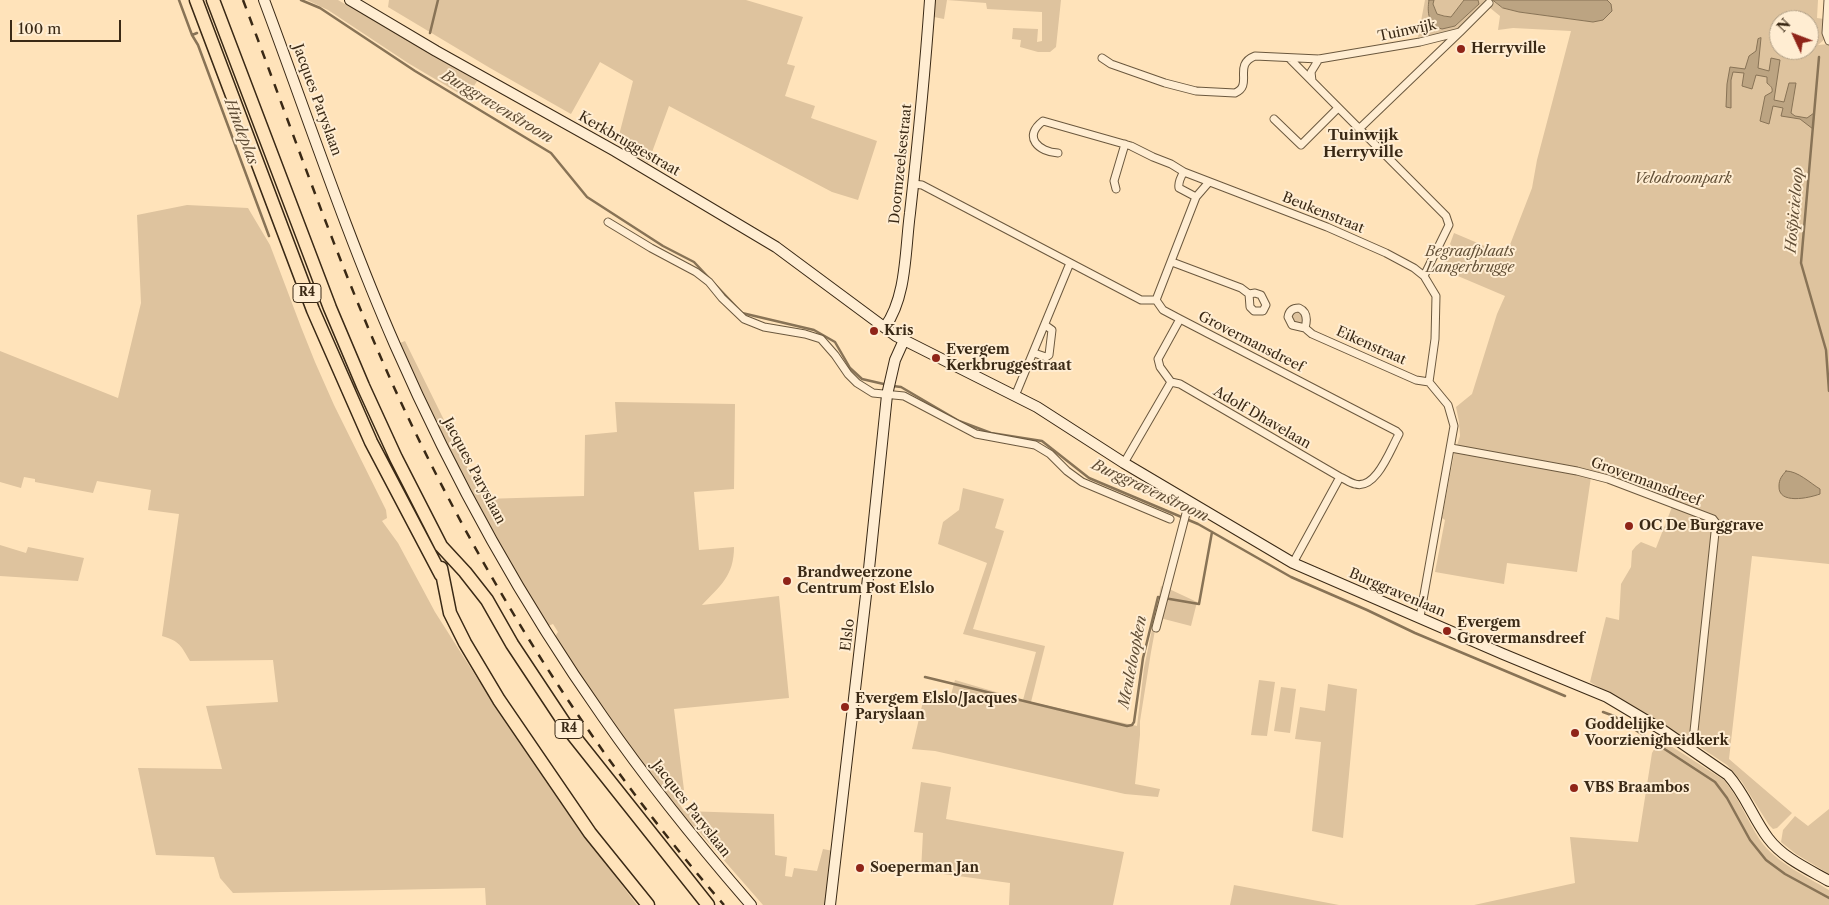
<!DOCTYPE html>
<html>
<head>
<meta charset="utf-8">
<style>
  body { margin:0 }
  #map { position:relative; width:1829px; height:905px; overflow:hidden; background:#ffe3ba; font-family:"Libre Caslon Text",serif }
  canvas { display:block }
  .north { position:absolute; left:1769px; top:10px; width:50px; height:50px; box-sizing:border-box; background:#ffedd2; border:1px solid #b09f86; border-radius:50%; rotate:313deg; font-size:14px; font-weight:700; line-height:20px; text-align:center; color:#3a2915 }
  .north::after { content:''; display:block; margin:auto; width:18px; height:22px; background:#8f2418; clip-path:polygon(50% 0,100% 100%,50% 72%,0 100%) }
  .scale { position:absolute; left:10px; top:20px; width:111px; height:22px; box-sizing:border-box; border:2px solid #3a2915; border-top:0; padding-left:6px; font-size:15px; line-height:18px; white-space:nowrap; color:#3a2915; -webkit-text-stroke:4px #ffedd2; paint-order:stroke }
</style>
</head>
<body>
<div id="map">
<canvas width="1829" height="905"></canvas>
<div class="north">N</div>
<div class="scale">100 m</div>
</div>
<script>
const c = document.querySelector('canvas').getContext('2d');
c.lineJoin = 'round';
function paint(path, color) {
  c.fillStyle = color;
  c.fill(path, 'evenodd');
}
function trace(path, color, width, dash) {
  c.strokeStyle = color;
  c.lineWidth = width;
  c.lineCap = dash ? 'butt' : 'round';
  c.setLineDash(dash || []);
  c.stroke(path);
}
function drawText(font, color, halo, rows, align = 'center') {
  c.font = font + ' "Libre Caslon Text",serif';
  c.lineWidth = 4;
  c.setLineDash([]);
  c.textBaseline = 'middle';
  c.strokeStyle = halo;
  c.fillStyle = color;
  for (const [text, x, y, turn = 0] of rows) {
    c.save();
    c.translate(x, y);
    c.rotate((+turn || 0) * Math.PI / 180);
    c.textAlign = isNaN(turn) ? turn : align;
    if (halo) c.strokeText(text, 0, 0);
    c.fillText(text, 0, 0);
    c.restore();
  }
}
const green = new Path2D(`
  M307,0H338L477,81L467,98L408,63L328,10Z
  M389,0H746L803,17L787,64L795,66L785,96L815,106L811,118L877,141L858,200L832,192L669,106L648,163L617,143L633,81L600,62L571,114L490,68L388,7Z
  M935,0H1061L1056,47L1050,52H1038L1020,47L1021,40L1012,39L1013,28L1038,29L1037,42L1042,41V12L987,9L986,3L947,0L944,19L934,17Z
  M1425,0H1429C1427,12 1428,19 1438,28L1455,26L1479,4L1478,0H1493L1503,8L1519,12L1593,22L1611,4L1607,0H1818L1817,18L1824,19L1825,39L1818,45L1829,44V564L1752,556L1729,759L1792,813L1777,828L1773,829L1769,825L1742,782L1727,765L1697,745L1590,682L1606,617L1619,620L1621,584L1631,567L1632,551L1636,546L1641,542L1656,548L1672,507L1608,481L1591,477L1577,572L1507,563L1504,584L1435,572L1445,520L1442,518L1454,454L1460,436L1459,422L1456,407L1472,394L1497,314L1505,296L1439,268L1443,260L1448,259L1453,248L1450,244L1454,233L1506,255L1532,188L1537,160L1571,31L1513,28L1498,30L1500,16L1484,3L1457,30L1431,36L1418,37ZM1779,20H1809V50H1779Z
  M1434,0H1464L1451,17L1437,14L1433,4Z
  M187,205L248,208L270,245L301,327L315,362L334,405L386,510L387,518L382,521L398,543L435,612L498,711L569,815L637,905H486L485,888L233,893L220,878L214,857L156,855L138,768L222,769L206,706L278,702L273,660L190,661C181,646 180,641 162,636L179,514L148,510L151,490L97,481L93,493L35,482V479L24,477L21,488L0,482V351L118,398L141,303L137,215Z
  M1295,312H1300L1303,316L1302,324L1295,323L1291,318Z
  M405,341L483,499L584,496L585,435L617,432L615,402L735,404L734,489L694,492L699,550L734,547C734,576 720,586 702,605L779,596L789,698L674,709L684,790L671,791L684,811L774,814L775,855L787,857L785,876L792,877L794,868L817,871L823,849L833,851L826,905H763L694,826L690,829L652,780L554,638L558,632L553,624L548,626C494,535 442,441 400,343Z
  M963,488L1004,499L995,528L1004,531L973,629L1045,646L1031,702L1137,726L1144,668L1161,586L1163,587L1151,652L1140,721V735L1135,784L1160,789L1158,797L1125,794L935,751L912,749L924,697L949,702L955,680L1023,700L1036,652L963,634L987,563L938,544L943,522L959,510Z
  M0,545L26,553L28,547L84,558L78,581L0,576Z
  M1167,588L1197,602L1191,626L1160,618Z
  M1259,680L1275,682L1267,736L1251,735Z
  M1328,684L1357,689L1343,838L1312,831L1321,742L1295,739L1300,707L1325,711Z
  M1281,687L1296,689L1290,733L1274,731Z
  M1660,739L1724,780C1739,798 1747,820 1760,840C1776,863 1806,876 1829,890V905H1474L1575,883L1570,837L1638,842L1652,753Z
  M921,782L951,787L946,819L1124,852L1113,905H1009L1010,883L921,871L923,833L914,832Z
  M1829,809V874L1796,854L1781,842L1783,830L1795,816L1808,826Z
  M1234,885L1339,905H1230Z`);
const water = new Path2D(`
  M1429,0H1434L1433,4L1437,14L1444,16L1451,17L1464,0H1478L1479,4L1455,26L1442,29C1428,25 1427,12 1429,0Z
  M1493,0H1607L1611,4L1612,11L1603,20L1593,22L1519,12L1503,8Z
  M1761,38L1758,68L1769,71L1771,58L1780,60L1774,100L1784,102L1789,83H1796L1791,113L1795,116L1807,118L1814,113L1813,129L1800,119L1781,116L1783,108L1773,106L1769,124L1760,121L1765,96L1772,92C1773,87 1770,86 1767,83V77L1756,75L1752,89L1742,86L1744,73L1733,72L1731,80V108L1726,107L1727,84L1730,67L1745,69L1749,56L1756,51L1758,39Z
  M1786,471C1798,471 1810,483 1820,489V494C1809,498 1778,505 1779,486C1779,479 1782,476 1786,471Z`);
const stream = new Path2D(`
  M179,0L192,35L198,45L269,236
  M301,0L320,8L415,71L551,153L587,197L663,246L694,262L742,313L814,330L835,342L850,368L862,379L888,385
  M430,33L438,0
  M192,35L197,33
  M1819,57L1801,263L1826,350L1829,391
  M893,386L901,387L959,421L991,433L1042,441L1089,478L1198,524L1291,577L1367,610L1415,633L1565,696
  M925,677L1127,726L1132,725L1134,722L1143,658L1158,597L1199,604L1212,532
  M1603,712L1614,716L1715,782L1727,798L1750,840L1766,860L1785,874L1829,898`);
const street = new Path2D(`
  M1828,0L1826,33L1829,41
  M1102,58L1111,64L1165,83L1196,91L1235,93C1254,85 1232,65 1255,56L1319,59L1420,42L1460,32L1489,3
  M1289,58L1446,216L1449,225L1424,276
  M1312,81L1311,72L1319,59
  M1274,119L1301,145L1338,108
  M1359,129L1460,32
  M1058,153C1039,152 1022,137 1043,121L1131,146L1153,157L1171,164L1184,172L1327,227L1386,253L1414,268L1424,276L1436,296L1435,339L1429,382L1448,405L1454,426L1420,617
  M1184,172C1181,176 1178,183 1179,188L1196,197
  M913,184L922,185L1141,300H1156L1163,310L1180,319L1396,431L1399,434L1397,438C1389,453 1375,490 1355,484C1350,483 1345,479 1340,477L1293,563
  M1116,189L1114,181L1125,144
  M608,222L651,248L696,272L709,282L722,298L744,319L764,327L805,334L821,339L835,355L848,374L857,383L873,393L904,396L976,434L1035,445L1050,454L1067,471L1082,482L1170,519
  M1172,262L1241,288L1249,294L1255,293L1261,295L1266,305L1263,311H1254L1250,307L1249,294
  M1156,300L1196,197L1209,182
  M1305,328C1307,321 1308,312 1299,308C1293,308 1289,311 1288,317L1292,325L1305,328L1312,334L1416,380L1429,382
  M1034,353L1046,357L1049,355L1052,330L1045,325
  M1171,382L1160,367L1158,359L1180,319
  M1015,396L1070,263
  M1451,448L1577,471L1608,479L1713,519L1716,523L1692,750
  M1124,463L1171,382L1180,384L1340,477
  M1156,628L1189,502`);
const secondary = new Path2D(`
  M264,0C307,115 346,233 395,345C452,475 521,601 603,717C648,782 699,845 751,905
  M350,0L436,51L615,151L776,247L896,336L1037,407L1124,463L1293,563L1503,654L1607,697L1664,731L1728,775C1745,794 1753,818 1768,838C1783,858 1808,869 1829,881
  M885,327C907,296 905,250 910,213C918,142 925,71 930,0
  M830,905L869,569L887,395L895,360L904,340`);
const highway = new Path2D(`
  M196,0L313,310L371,442L441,575
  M213,0L330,308L363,386L396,458L441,546L465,572L487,600L512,644L569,730L708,905
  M441,568L450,613L465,643L499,700L590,833L648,905`);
const rail = new Path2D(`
  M243,0C293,132 339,267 398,396C483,579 591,752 724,905`);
const markers = [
  [1461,49,5,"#8f2418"],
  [874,331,5,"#8f2418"],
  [936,358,5,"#8f2418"],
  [1629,526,5,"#8f2418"],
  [787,581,5,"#8f2418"],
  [1447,631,5,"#8f2418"],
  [845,707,5,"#8f2418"],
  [1575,733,5,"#8f2418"],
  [1574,788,5,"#8f2418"],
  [860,868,5,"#8f2418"]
];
const shields = [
  [307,293,28],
  [569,729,28]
];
const shieldNames = [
  ["R4",307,293],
  ["R4",569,729]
];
const streetNames = [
  ["Tuinwijk",1407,31,-12],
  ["Jacques Paryslaan",317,100,70],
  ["Kerkbruggestraat",629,144,30],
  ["Doornzeelsestraat",901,164,-84],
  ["Beukenstraat",1323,213,22],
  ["Grovermansdreef",1251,342,27],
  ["Eikenstraat",1371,346,24],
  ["Adolf Dhavelaan",1262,418,30],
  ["Jacques Paryslaan",474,471,62],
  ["Grovermansdreef",1646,482,20],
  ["Burggravenlaan",1397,593,23],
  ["Elslo",848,635,-83],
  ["Jacques Paryslaan",691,809,52]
];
const poiNames = [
  ["Herryville",1471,49],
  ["Kris",884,331],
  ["Evergem",946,350],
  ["Kerkbruggestraat",946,366],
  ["OC De Burggrave",1639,526],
  ["Brandweerzone",797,573],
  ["Centrum Post Elslo",797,589],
  ["Evergem",1457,623],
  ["Grovermansdreef",1457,639],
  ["Evergem Elslo/Jacques",855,699],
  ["Paryslaan",855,715],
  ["Goddelijke",1585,725],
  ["Voorzienigheidkerk",1585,741],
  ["VBS Braambos",1584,788],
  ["Soeperman Jan",870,868]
];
const parkNames = [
  ["Velodroompark",1683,179],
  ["Begraafplaats",1470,252],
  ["Langerbrugge",1470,268]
];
const waterNames = [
  ["Burggravenstroom",497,107,31],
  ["Hindeplas",241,132,69],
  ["Hospicieloop",1795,210,-85],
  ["Burggravenstroom",1150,491,25],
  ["Meuleloopken",1133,662,-79]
];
const neighbourhoodNames = [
  ["Tuinwijk",1363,136],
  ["Herryville",1363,153]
];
paint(green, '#dec39e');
paint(water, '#bca482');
trace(water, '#887356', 1);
trace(stream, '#887356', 2.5);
trace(street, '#6b583e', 9);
trace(secondary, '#3a2915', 12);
trace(highway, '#3a2915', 15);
trace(street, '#ffedd2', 7);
trace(secondary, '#ffedd2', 10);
trace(highway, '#ffe3ba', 12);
trace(rail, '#3a2915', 2.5, [9, 9]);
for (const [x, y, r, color] of markers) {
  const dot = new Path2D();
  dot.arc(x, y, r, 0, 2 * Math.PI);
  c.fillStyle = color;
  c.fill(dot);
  trace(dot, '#ffedd2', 2);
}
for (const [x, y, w] of shields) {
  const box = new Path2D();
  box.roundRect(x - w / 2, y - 9.5, w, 19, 4);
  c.fillStyle = '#ffedd2';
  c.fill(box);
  trace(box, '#3a2915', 1);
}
drawText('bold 12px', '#3a2915', null, shieldNames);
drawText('14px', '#3a2915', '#ffedd2', streetNames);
drawText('bold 14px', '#3a2915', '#ffedd2', poiNames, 'left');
drawText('italic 14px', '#635037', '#ffedd2', parkNames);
drawText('italic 15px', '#614e36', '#ffedd2', waterNames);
drawText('bold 15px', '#3a2915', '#ffedd2', neighbourhoodNames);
</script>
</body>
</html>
